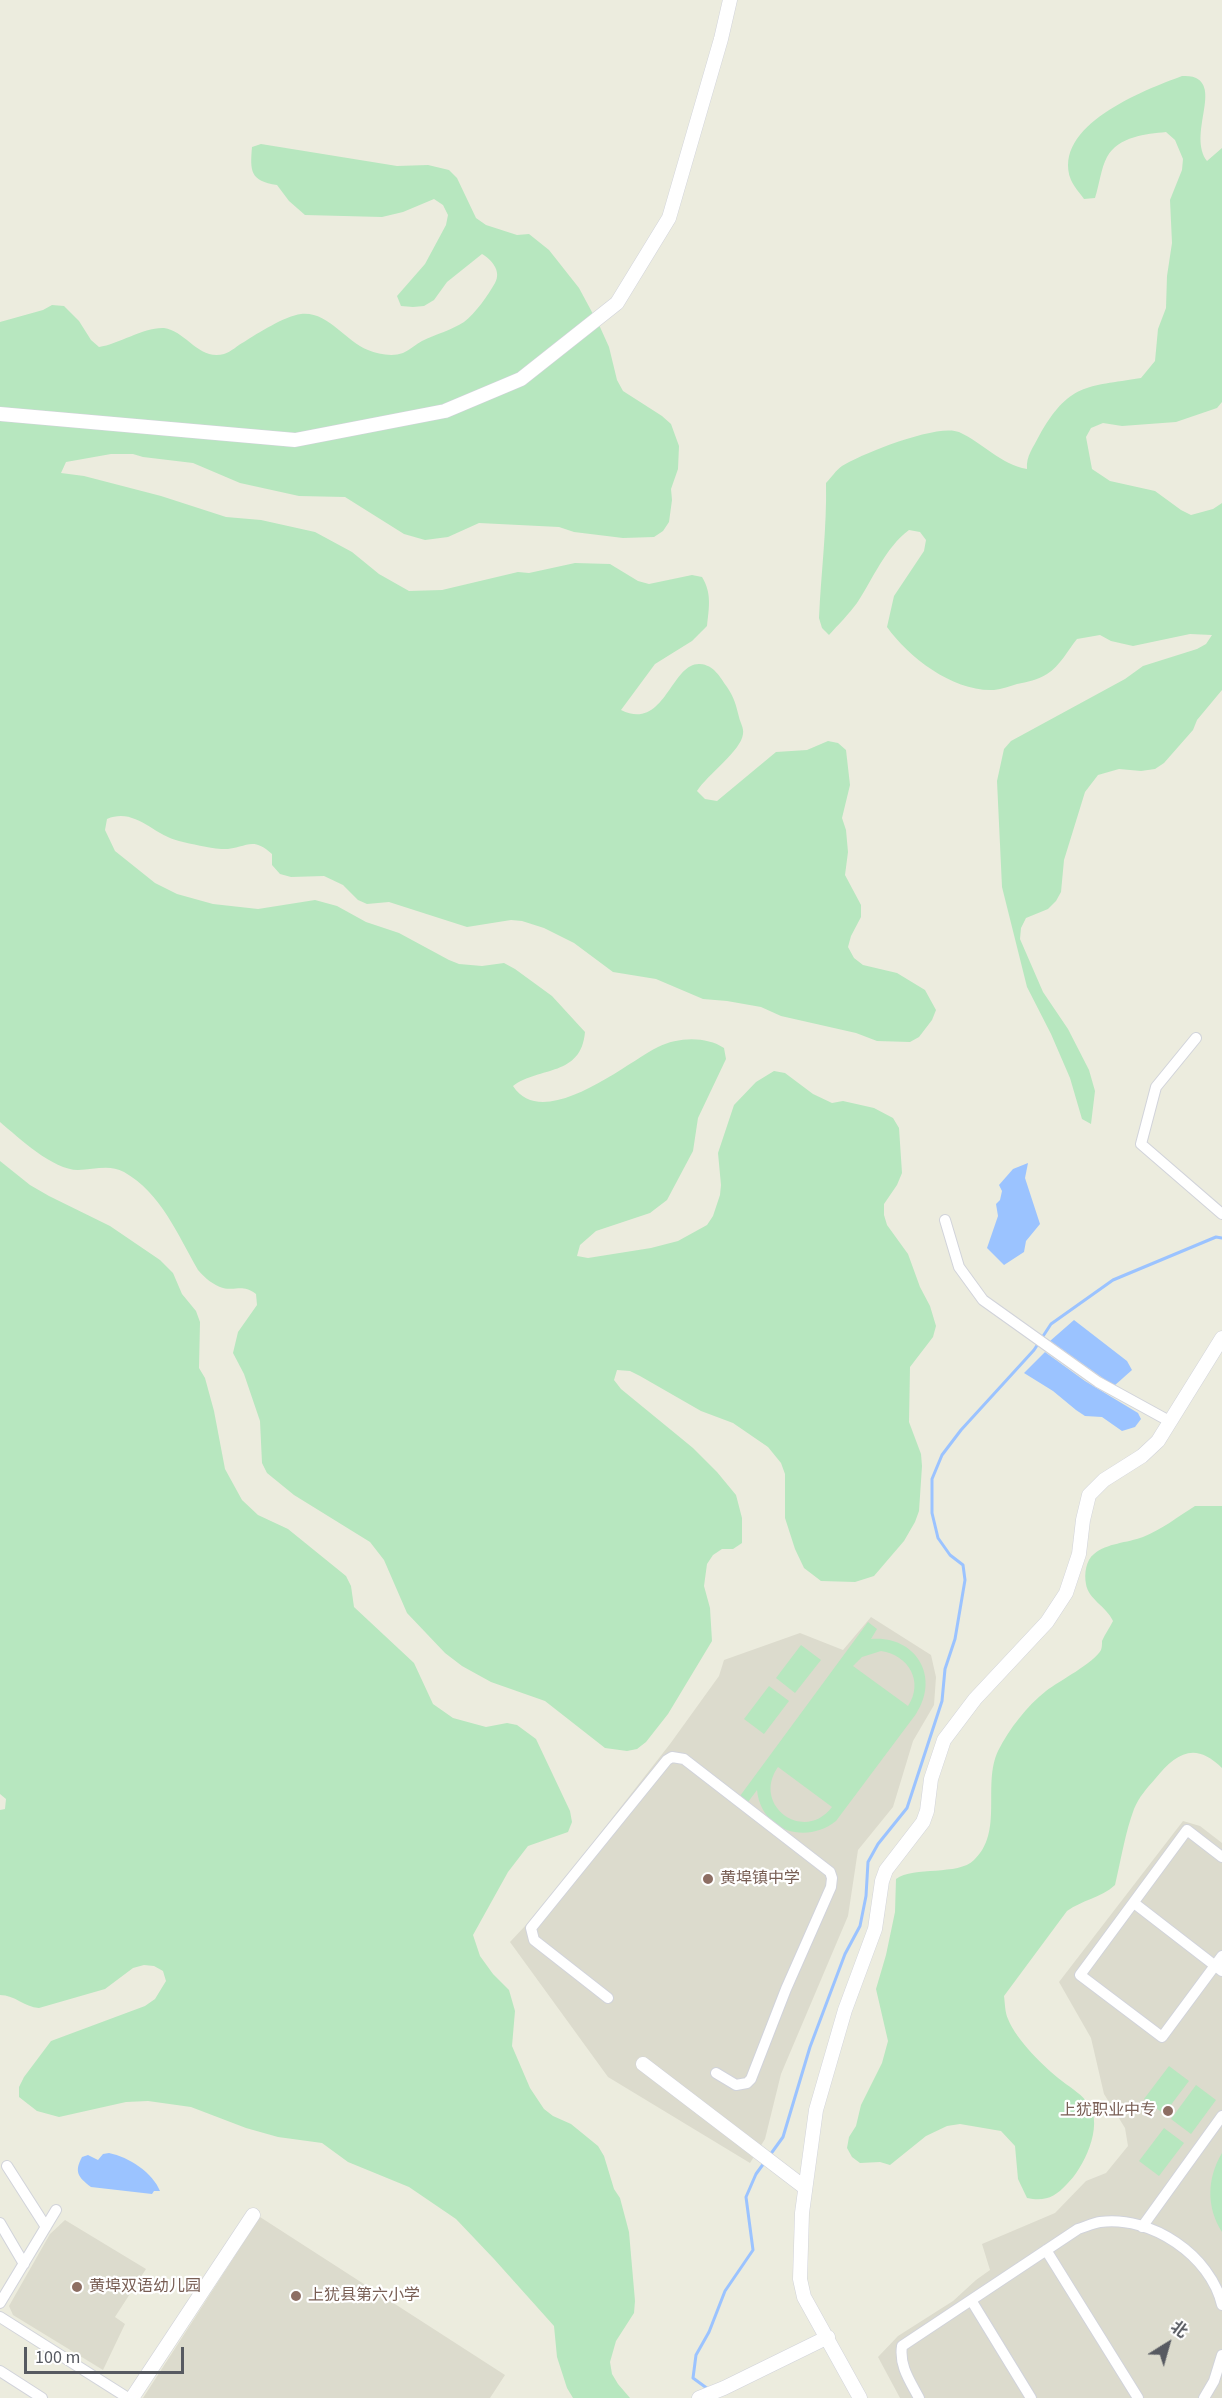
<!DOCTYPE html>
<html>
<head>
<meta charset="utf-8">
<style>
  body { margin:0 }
  #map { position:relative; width:1222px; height:2398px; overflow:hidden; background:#ececde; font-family:"Source Sans 3","Noto Sans SC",sans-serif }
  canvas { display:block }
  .north { position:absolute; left:1138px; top:2314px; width:60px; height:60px; -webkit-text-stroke:4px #fff; paint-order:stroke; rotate:37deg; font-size:16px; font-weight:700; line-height:24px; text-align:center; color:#575a61 }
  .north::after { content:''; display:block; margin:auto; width:21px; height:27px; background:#575a61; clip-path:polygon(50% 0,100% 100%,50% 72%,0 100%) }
  .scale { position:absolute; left:24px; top:2347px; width:160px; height:27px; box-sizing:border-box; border:3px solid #575a61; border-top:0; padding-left:8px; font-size:18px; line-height:21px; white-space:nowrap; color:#575a61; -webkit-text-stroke:4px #fff; paint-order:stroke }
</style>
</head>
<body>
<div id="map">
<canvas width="1222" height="2398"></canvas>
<div class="north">北</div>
<div class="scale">100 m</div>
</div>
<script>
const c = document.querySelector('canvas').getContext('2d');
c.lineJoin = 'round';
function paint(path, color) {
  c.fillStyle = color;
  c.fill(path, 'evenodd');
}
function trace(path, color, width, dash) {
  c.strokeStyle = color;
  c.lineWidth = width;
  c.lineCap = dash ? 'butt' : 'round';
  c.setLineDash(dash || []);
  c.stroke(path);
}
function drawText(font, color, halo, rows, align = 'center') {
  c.font = font + ' "Source Sans 3","Noto Sans SC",sans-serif';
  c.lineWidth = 4.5;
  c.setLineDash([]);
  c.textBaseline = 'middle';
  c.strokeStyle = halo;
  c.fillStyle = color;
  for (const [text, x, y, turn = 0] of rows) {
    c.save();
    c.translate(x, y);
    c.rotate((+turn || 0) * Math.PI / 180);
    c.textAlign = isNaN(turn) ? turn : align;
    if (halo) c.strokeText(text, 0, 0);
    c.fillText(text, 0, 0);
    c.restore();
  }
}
const education = new Path2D(`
  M871,1617L931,1655L936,1677L934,1705L913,1741L893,1807L858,1850L848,1916L781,2074L765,2139L750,2163L608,2077L510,1942L541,1909L670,1744L719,1676L724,1660L800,1633L843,1650Z
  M1183,1821L1200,1826L1222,1843V2398H900L878,2357L898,2336L953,2301L976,2280L990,2270L982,2244L1055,2213L1086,2181L1106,2173L1128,2146L1125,2128L1104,2094L1091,2038L1059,1982Z
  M260,2217L505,2375L490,2398H143Z
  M65,2220L146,2269L115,2317L125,2324L103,2370L13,2315L9,2306L50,2234Z`);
const green = new Path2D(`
  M1182,76C1186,76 1192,76 1196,78C1220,90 1188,135 1207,161L1222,148V402L1217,408L1176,422L1122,426L1103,423L1091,428L1086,437L1092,469L1110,481L1155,491L1181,510L1191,515L1213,509L1222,503V690L1197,720L1193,730L1164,763L1155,769L1141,771L1119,769L1098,775L1085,792L1064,860L1061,892L1056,901L1048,909L1026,918L1021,928L1020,939L1043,992L1068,1029L1089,1070L1095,1091L1091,1124L1082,1119L1070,1078L1051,1034L1027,987L1002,887L997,781L1004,749L1011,741L1125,679L1143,666L1197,649L1206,644L1212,635L1190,634L1133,646L1111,641L1100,635L1077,639C1068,650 1060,666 1047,674C1038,680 1027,682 1017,684C1010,686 1002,689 994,690C954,692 909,658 887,627L894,596L924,551L926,540L920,532L909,530C885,548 873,579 857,603C849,614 838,625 829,635L822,628L819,618C821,573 827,528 826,483C831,478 836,470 842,466C861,454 938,423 959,432C983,443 1000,464 1027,469C1026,456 1033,448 1039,436C1069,383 1086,387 1141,378L1155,361L1158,329L1166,308L1167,276L1172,243L1170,200L1182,170L1183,159L1175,140L1166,132C1146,134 1119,136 1107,157C1101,168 1099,186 1095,198L1084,199C1080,193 1074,187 1071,180C1051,126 1144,90 1182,76Z
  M261,144L397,166L428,165L449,170L457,178L476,218L486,225L517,235L529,234L549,250L579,288L600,327L609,347L617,380L623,391L662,416L671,424L679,446L678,469L671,489L672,500L669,522L663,531L654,537L623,538L574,532L559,527L479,523L448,537L425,540L404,534L345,497L299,496L240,483L193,463L143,457L133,454H111L66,462L61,473L84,476L161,496L226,517L261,520L315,532L352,552L379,574L409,591L442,590L518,572L529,573L575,563L610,564L638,581L649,584L692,575L702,577C712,593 709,608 707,626L692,641L655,664L621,710C665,732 671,662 700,664C714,665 720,677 727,687C734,697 736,705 739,717C740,722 744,728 743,734C741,751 708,774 697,791L705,799L717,801L776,752L807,750L828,741L838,743L846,750L850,785L842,818L846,830L848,852L845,875L861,905V917L851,936L848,947L854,958L863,965L897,973L925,990L936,1010L932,1020L919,1037L910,1042L877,1041L856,1033L781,1016L761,1007L727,1001L703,999L656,979L613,972L574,943L544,928L522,921L511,920L467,927L389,902L367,904L358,900L343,885L324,876L291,877L280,874L272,865V854C251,834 245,850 221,849C208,848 192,844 179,841C153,835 135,807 107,819L105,830L115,851L155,883L177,894L213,904L258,909L315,900L337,906L366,922L399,933L449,960L459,964L482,966L504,963L515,969L552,996L585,1032C581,1077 540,1066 513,1086C543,1133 626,1063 658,1047C678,1037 706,1036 724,1048L726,1059L698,1118L693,1151L667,1200L650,1213L596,1231L580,1245L577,1256L588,1258L651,1248L678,1241L707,1225L713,1216L720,1195L721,1185L718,1153L734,1105L756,1082L774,1071L785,1073L813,1094L832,1103L843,1101L874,1108L893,1118L899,1128L902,1173L897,1185L884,1204V1215L887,1225L908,1254L920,1287L930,1306L936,1326L933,1337L910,1367L909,1422L921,1454L922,1466L919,1511L915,1522L904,1541L874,1576L855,1582L821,1581L804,1568L795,1549L785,1518V1474L781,1463L768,1447L733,1423L701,1411L640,1376L630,1371L617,1370L614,1380L621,1389L693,1448L717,1472L736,1495L742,1518V1543L733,1549H722L713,1555L707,1564L704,1586L710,1608L712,1641L668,1714L646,1742L637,1749L627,1751L605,1748L545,1701L491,1682L462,1666L445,1653L407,1613L384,1560L370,1542L294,1495L267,1473L262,1463L260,1421L244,1374L233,1353L238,1332L257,1305L256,1294C242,1284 237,1291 223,1288C213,1285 205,1278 198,1270C178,1235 161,1193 124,1172C109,1164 94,1170 78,1170C53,1170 19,1138 0,1122V322L43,310L52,305L64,306L79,321L91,340L99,347C119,344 144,327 164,328C186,331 199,361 224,354C231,352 238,345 244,342C258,333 285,316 301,314C328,311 345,341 368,350C378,354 392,357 403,353C410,350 416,344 422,341C436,334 452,330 464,322C476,313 488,295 495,283C502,271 491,259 482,254L447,282L434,300L424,306L413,307L401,306L397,296L425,264L446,225L448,215L443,205L434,199L403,212L382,217L305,215L289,201L277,185C250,181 250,171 252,147Z
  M0,1161L30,1185L49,1196L110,1226L160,1260L173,1273L182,1294L196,1311L200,1322L199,1368L205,1378L214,1411L225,1469L242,1500L258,1515L288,1529L346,1576L351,1586L354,1607L414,1663L433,1704L453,1718L486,1727L507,1723L517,1725L536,1739L570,1811L572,1822L568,1832L528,1846L508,1872L473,1935L480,1956L493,1974L509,1990L515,2011L512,2046L530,2088L544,2109L553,2116L571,2124L598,2146L604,2156L614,2189L620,2198L629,2232L635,2301L634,2313L616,2341L610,2362L612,2374L618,2384L630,2398H573L567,2388L557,2357L554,2326L494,2259L456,2219L409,2187L348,2162L322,2143L278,2137L246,2128L191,2107L148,2101L126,2102L59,2117L37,2111L19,2097V2087L24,2077L51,2041L145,2006L155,1999L166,1981L163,1971L154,1966L144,1965L133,1968L105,1989L39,2008C24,2007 15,1995 0,1995V1810L5,1809L6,1799L0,1794Z
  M1195,1506H1222V1768C1195,1741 1176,1753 1155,1779C1147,1788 1139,1797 1134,1809C1125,1833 1121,1860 1115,1885C1101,1898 1082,1900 1067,1911L1004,1996C1005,2003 1005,2013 1008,2019C1017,2041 1044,2067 1062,2081C1071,2088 1083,2095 1089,2105C1104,2126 1083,2169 1067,2184C1055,2197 1045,2202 1027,2198L1018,2179L1015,2146L1001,2131L960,2124L947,2126L926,2136L890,2165L880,2162L860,2163L852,2157L847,2148L849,2137L856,2126L861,2105L882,2063L888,2041L876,1989L886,1955L895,1912L896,1879C914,1866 958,1876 974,1860C1004,1832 982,1785 998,1751C1009,1729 1027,1706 1046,1691C1059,1681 1094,1663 1101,1650C1102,1647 1102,1644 1102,1641C1105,1634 1110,1627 1113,1621C1107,1607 1088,1599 1086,1584C1084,1574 1086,1560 1094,1554C1107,1543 1127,1543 1143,1537C1161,1530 1179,1516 1195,1506Z
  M868,1622L877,1629L871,1639C915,1635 941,1676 916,1714L836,1821C806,1845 761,1831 757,1790L748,1802L740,1796ZM881,1651C909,1655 924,1682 908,1706L853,1666L862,1657ZM778,1767L832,1807C804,1844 751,1805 778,1767Z
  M801,1645L821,1660L795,1693L776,1678Z
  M769,1686L789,1701L764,1734L744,1719Z
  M1169,2066L1189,2081L1164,2114L1144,2099Z
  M1196,2085L1216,2100L1191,2134L1171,2119Z
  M1164,2128L1184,2143L1159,2176L1139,2161Z
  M1222,2153V2232C1206,2207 1207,2178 1222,2153Z`);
const water = new Path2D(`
  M1028,1163L1025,1178L1040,1224L1026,1241L1024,1252L1004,1265L987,1248L998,1216L996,1204L1000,1200L1002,1191L999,1185L1013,1169Z
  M1074,1320L1127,1361L1132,1370L1114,1386L1050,1341Z
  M1045,1352L1085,1381L1138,1413L1141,1419L1135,1427L1122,1431L1102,1417L1085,1416L1076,1410L1053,1391L1024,1373Z
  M109,2153C129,2157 153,2173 160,2191H154L152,2194L91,2187C78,2177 74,2172 82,2157L88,2155L98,2160L103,2154Z`);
const stream = new Path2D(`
  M770,2155L783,2137L810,2047L845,1954L860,1926L866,1896L868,1862L878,1844L907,1808L942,1701L945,1669L955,1639L965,1580L963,1565L950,1555L938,1538L932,1513V1479L942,1455L961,1430L1034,1350L1051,1324L1113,1280L1216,1237L1222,1238
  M708,2389L693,2378L696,2355L709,2332L725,2291L753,2250L746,2197L756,2174L764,2163`);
const minor = new Path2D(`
  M1196,1038L1156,1087L1141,1144L1222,1214
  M945,1220L959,1267L983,1300L1098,1382L1171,1422
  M1222,1857L1187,1830L1080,1975L1162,2037L1222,1956
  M1134,1903L1222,1971
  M608,1998L534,1940L531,1928L667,1760L672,1757L684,1759L830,1872L832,1878L831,1887L786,1989L751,2079L747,2083L736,2085L716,2073
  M7,2166L46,2227
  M0,2223L24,2264
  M1142,2227L1222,2116
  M1046,2250L1138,2398
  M971,2300L1031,2398
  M0,2303L56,2210
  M0,2317L128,2398
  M0,2371L42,2398
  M919,2398C910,2381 899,2366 902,2346L1078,2229C1085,2227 1093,2223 1100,2222C1151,2215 1211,2256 1222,2305
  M1204,2398L1214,2381L1222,2355`);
const tertiary = new Path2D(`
  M0,414L295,440L445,411L521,379L617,303L669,218L721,39L730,0
  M643,2064L804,2187
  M132,2398L253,2215
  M699,2398L724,2388L828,2337
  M860,2398L804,2297L800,2279L802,2213L816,2110L845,2010L875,1929L882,1881L886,1870L923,1822L927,1811L931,1779L944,1740L975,1699L1047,1622L1066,1593L1079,1554L1083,1520L1089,1495L1104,1480L1142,1456L1158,1441L1222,1338`);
const markers = [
  [708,1879,6,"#8d6e63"],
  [1168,2111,6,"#8d6e63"],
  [77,2287,6,"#8d6e63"],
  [296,2296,6,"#8d6e63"]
];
const educationNames = [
  ["黄埠镇中学",720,1879],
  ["上犹职业中专",1156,2111,"right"],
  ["黄埠双语幼儿园",89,2287],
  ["上犹县第六小学",308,2296]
];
paint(education, '#dcdbcd');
paint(green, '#b7e7bf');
paint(water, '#9bc3ff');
trace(stream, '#9bc3ff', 3);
trace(minor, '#d1d3da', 12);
trace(tertiary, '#d1d3da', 15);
trace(minor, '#fff', 10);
trace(tertiary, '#fff', 14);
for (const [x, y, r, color] of markers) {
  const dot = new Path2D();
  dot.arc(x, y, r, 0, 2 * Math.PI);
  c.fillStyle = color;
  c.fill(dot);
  trace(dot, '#fff', 2);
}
drawText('16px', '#785e54', '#fff', educationNames, 'left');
</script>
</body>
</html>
